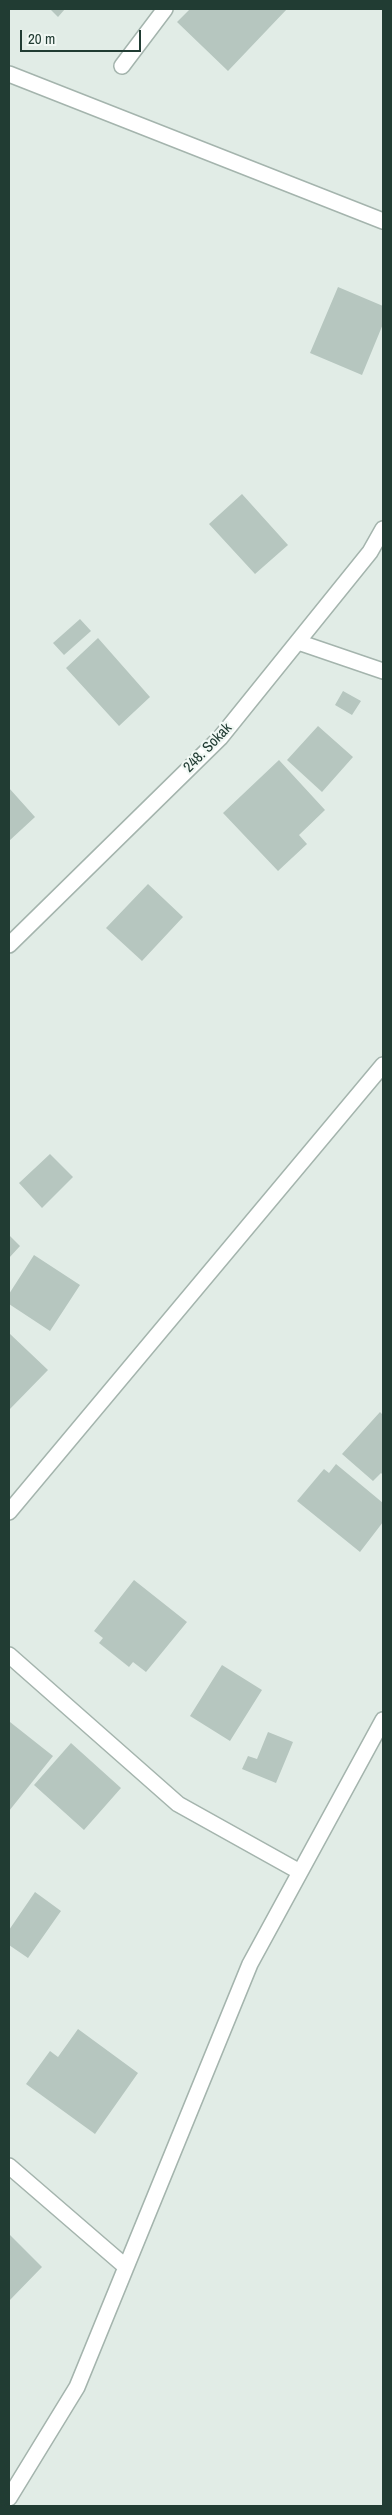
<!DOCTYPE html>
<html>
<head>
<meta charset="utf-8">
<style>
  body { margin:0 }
  #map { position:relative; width:392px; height:2515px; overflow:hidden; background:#e1ece6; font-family:"Archivo Narrow",sans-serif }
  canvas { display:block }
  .frame { position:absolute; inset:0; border:10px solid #213c33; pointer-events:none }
  .scale { position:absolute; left:20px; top:30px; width:121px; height:22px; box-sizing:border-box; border:2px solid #213c33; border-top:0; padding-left:6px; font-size:15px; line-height:18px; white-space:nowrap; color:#213c33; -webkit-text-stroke:4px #f1f8f4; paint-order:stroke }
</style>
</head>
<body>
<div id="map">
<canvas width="392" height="2515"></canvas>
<div class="frame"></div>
<div class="scale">20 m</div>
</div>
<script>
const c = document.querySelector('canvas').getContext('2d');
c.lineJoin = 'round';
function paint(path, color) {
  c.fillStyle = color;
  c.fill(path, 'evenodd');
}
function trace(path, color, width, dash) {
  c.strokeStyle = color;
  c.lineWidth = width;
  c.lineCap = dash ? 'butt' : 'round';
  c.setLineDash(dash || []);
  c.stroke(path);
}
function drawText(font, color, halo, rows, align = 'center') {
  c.font = font + ' "Archivo Narrow",sans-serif';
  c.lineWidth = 4.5;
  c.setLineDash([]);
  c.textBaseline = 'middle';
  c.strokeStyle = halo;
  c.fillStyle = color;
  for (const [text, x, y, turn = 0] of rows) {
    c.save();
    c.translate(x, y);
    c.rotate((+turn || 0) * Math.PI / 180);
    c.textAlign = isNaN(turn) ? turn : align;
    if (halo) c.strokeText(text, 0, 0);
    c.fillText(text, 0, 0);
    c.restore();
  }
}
const building = new Path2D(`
  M50,9H65L58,17Z
  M190,9H287L228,71L177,22Z
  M338,287L383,306V324L362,375L310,353Z
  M242,494L288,545L255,574L209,524Z
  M80,619L91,631L64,655L53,643Z
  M98,638L150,697L119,726L66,668Z
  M343,691L361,701L352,715L335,705Z
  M318,726L353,757L322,792L287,760Z
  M279,760L325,810L299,835L307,844L278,871L223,813Z
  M9,788L35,817L9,841Z
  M148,884L183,917L142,961L106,928Z
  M50,1154L73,1177L42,1208L19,1183Z
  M9,1235L20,1246L9,1258Z
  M34,1255L80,1285L50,1331L9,1304V1294Z
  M9,1333L48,1370L9,1410Z
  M380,1412L383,1415V1475L381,1473L373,1481L342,1454Z
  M336,1464L383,1503V1522L360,1552L297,1501L324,1469L329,1473Z
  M134,1580L187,1622L146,1672L133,1662L129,1667L99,1643L103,1638L94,1631Z
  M222,1665L262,1690L230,1741L190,1716Z
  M10,1722L53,1756L9,1811V1724Z
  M268,1732L293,1742L276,1783L242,1769L248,1756L257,1759Z
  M71,1743L121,1788L84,1830L34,1785Z
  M35,1892L61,1911L28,1958L9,1945V1930Z
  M78,2029L138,2073L95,2134L26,2084L50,2051L58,2057Z
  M9,2234L42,2267L9,2301Z`);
const minor = new Path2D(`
  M122,66L165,9
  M9,74L383,221
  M298,642L383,671
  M9,945L220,738L370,552L383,529
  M9,1512L383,1065
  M9,1655L178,1804L300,1872
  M9,2166L126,2267
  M9,2498L77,2387L250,1964L383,1720`);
const streetNames = [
  ["248. Sokak",208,748,-46]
];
paint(building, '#b6c6bf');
trace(minor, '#a4b4ad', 18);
trace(minor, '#fff', 15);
drawText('15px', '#213c33', '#f1f8f4', streetNames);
</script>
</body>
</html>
